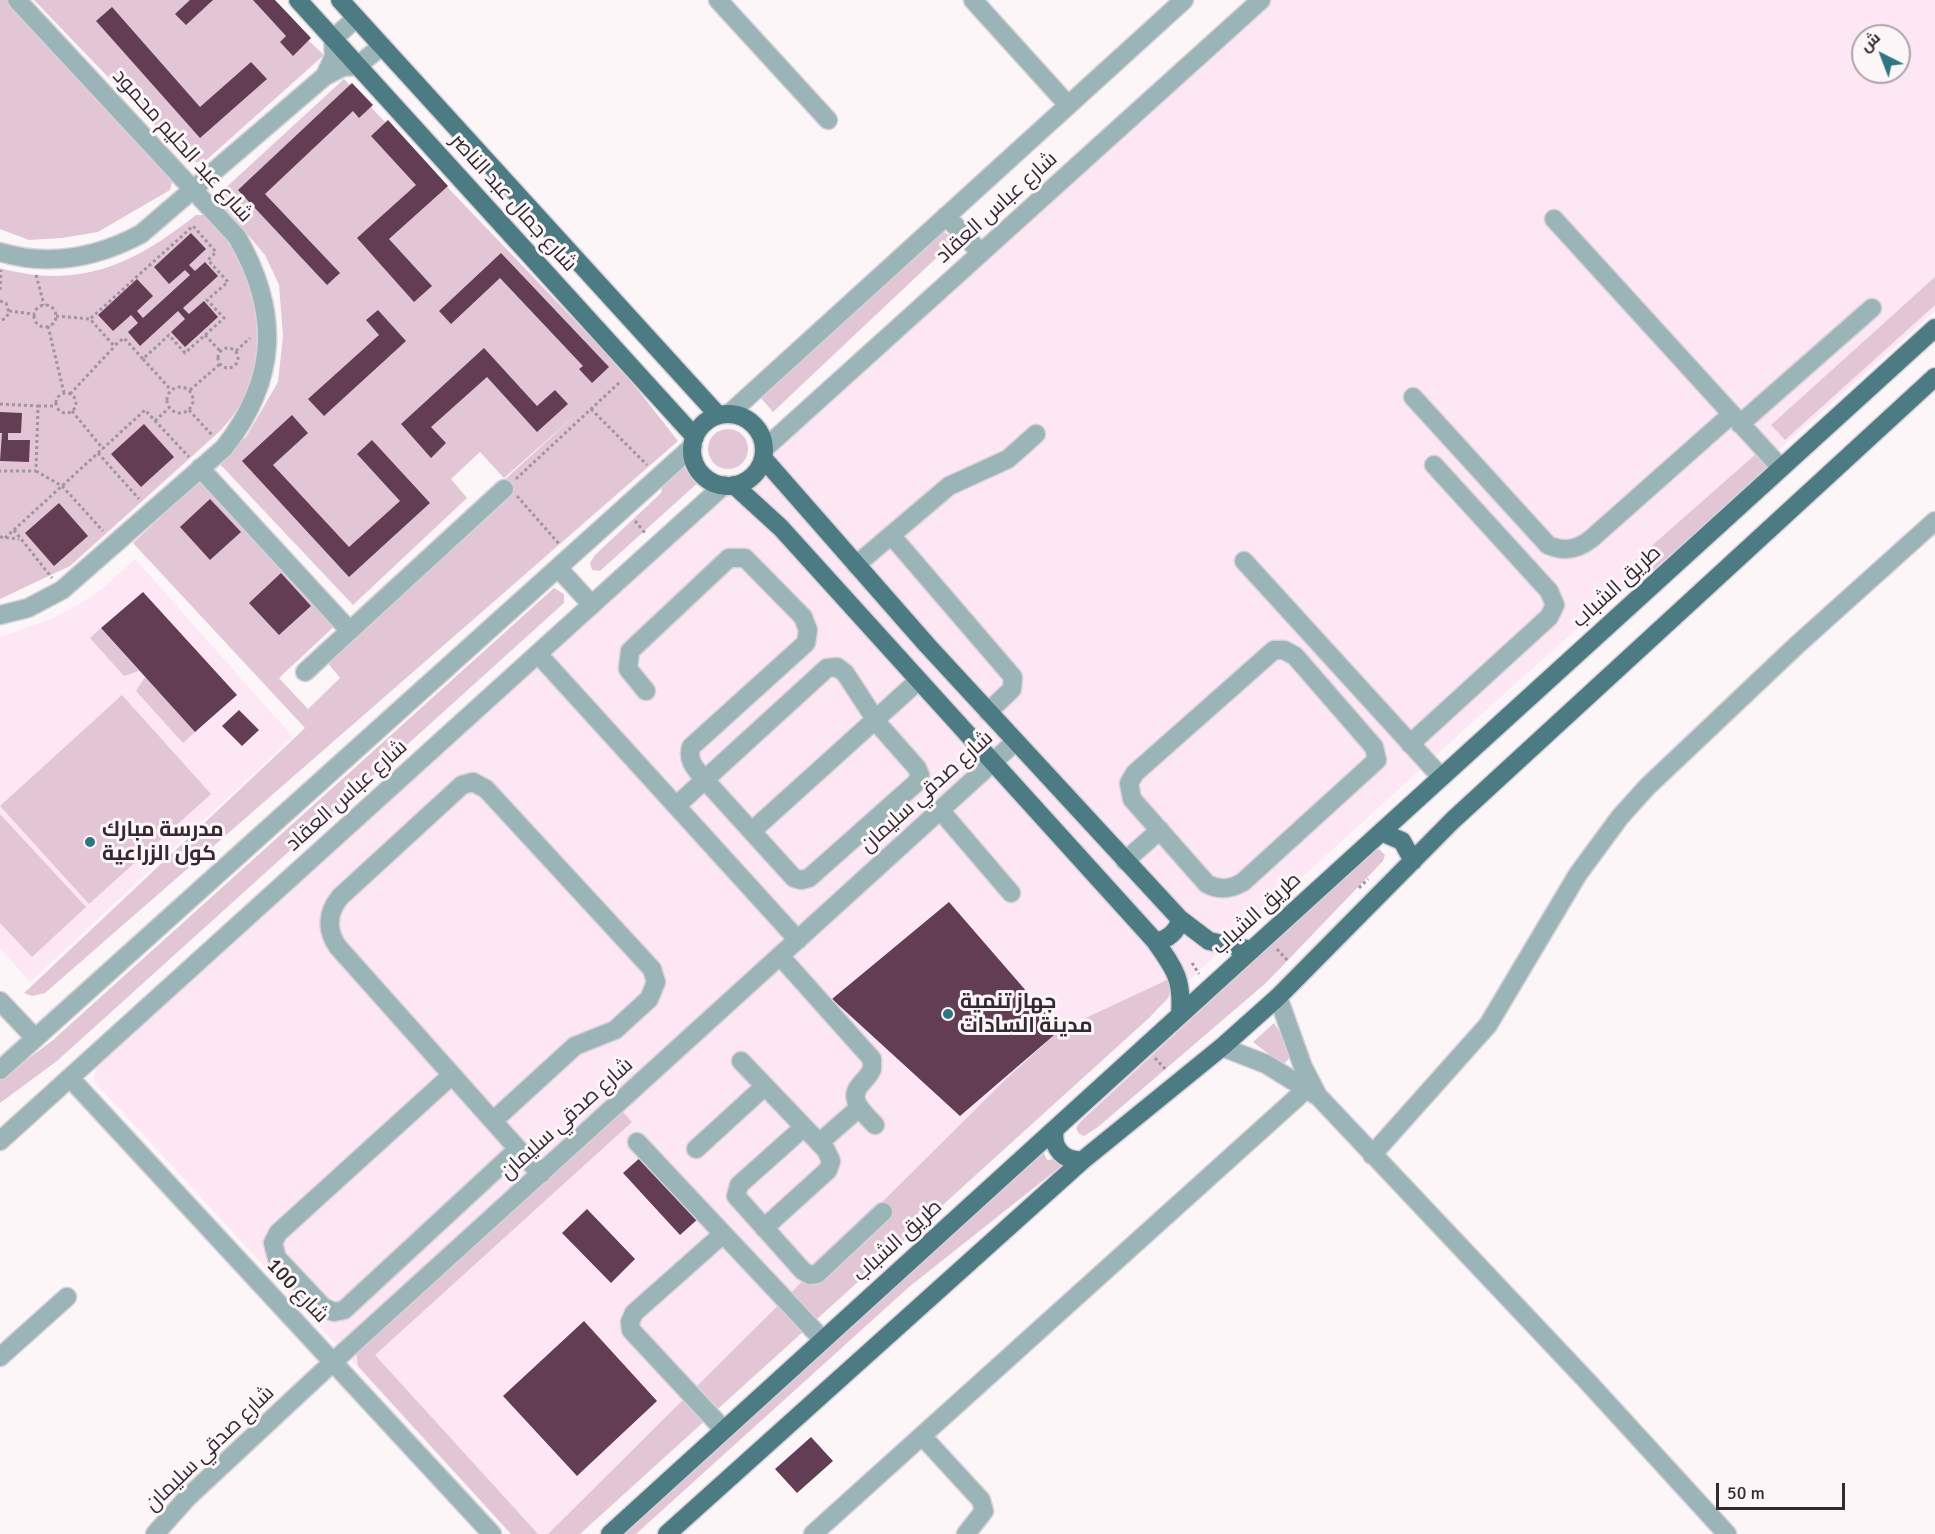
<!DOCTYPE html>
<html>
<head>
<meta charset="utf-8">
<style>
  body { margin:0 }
  #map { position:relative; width:1935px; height:1534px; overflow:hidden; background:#fcf6f9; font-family:Signika,Cairo,sans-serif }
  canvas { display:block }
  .north { position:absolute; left:1851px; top:24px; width:60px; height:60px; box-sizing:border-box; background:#fcf6f9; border:2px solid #aca4a9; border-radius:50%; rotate:318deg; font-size:16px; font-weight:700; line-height:24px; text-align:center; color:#342930 }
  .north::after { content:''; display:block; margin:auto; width:21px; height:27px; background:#2f7682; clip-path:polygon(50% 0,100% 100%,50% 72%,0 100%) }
  .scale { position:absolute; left:1716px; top:1483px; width:129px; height:27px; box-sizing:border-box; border:3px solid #342930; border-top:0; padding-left:8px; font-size:18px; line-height:21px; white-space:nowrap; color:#342930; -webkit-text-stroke:4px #fcf6f9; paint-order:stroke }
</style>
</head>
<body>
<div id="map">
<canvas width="1935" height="1534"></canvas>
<div class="north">ش</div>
<div class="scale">50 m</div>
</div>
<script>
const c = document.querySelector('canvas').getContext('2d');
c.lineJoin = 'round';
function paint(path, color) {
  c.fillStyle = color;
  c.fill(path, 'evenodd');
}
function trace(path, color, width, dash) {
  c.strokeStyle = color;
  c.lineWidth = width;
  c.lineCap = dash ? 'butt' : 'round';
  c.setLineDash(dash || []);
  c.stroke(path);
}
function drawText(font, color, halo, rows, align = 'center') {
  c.font = font + ' Signika,Cairo,sans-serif';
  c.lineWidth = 6;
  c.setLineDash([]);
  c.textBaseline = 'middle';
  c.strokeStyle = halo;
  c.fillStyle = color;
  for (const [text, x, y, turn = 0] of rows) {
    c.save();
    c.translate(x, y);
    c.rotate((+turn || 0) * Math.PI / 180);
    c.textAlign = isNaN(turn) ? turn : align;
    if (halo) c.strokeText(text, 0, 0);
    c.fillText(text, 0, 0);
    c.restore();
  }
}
const built = new Path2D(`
  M1274,0H1935V311L1487,709L580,1534H511L93,1080L98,1062ZM1863,36H1899V72H1863Z
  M135,559L293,737L30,982L0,948V637L54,618L79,604L102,589Z`);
const green = new Path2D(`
  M0,0H8L173,178L170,190L98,232L62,238L29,240L0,229Z
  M34,0H265L324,55L203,163L189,161Z
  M344,79L624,372L678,441L45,993L32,996L24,993L305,728L133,543L205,476L340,621L279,678L308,709L340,678L317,650L578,413L504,478L480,452L451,479L467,498L353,605L217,461L246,437L278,382L283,336L279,285L265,255L221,203L220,193Z
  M196,215H204C219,231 235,247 244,267C249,280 251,294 254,307C262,354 254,396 220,431L70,566L0,599V268C80,290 134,264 196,215Z
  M942,231L951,236L950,245L773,412L761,398Z
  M1935,277V305L1785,440L1771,425Z
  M708 449a20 20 0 1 1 40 0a20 20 0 1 1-40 0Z
  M1757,453L1769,468L1643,579L1630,565Z
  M685,463L694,477L701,480L600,571L592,570L590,563L595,555L661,493L662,488Z
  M554,588L564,594V603L57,1061L0,1103V1080L53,1040Z
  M101,628L139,671L124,676L90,638Z
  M145,677L195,732L183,743L136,691Z
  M122,695L211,794L89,904L0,806Z
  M0,814L86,907L32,957L0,923Z
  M1379,849L1385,855L1383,861L1267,982L1098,1127L1084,1136L1079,1134L1076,1128L1080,1122L1372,852Z
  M1169,979L1172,984L1168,998L1149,1018L580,1534H548L1007,1078L1060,1030Z
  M1274,1023L1293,1054L1283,1065L1253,1042Z
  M622,1111L632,1122L375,1355L538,1534H511L358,1366L356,1350Z
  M1042,1149L1047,1160L1074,1156L909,1287L636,1534H621Z`);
const building = new Path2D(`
  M190,0H213L186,25L175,14Z
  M253,0H275L311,38L293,56L280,42L286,36Z
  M112,7L200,107L251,62L267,79L200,138L96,21Z
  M352,83L373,105L359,118L353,111L265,194L340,273L327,285L238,190Z
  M388,120L448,186L389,239L432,286L414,302L357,238L416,185L371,136Z
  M191,233L206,249L189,265L195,271L205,262L218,276L183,308L189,314L204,301L218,317L185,347L171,332L185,319L178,311L140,346L128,332L138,323L131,315L113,331L98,315L137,279L153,296L137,311L143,318L190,275L185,270L169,284L154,267Z
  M501,253L609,367L592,383L579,369L583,366L500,278L451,324L439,311Z
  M378,310L406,341L324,416L308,399L379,335L366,320Z
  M484,348L537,406L555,390L568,404L537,432L487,377L431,427L446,443L431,458L401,424Z
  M0,412L22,413L21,433H8V440H30L29,462L0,461L2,433H0Z
  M292,415L308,433L273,465L349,547L400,501L357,454L372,440L430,503L349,577L242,461Z
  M144,424L174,457L141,487L111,454Z
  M210,499L241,532L210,560L180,527Z
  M59,503L88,536L54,566L25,533Z
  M281,573L311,606L279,635L249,603Z
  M143,592L237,695L195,732L101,628Z
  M239,710L259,730L242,746L222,726Z
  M949,902L1060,1030L960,1116L832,999Z
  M642,1156L699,1218L680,1235L623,1173Z
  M587,1209L635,1259L611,1283L562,1233Z
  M584,1321L657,1401L577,1476L503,1396Z
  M811,1437L833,1461L797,1493L775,1469Z`);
const path = new Path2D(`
  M36,275L44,305
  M0,290L1,270
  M0,301L6,303L9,312L6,318L0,321
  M34 316a11 11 0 1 1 22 0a11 11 0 1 1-22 0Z
  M9,311L34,314
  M56,316L90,319L114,346L124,338L143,359L169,335L185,353L224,318L207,300L228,282L208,260L216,252L193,226L90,319
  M48,326L64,393
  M205,335L220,351
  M218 358a10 10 0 1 1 20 0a10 10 0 1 1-20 0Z
  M236,351L250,338
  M143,359L171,390
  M167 400a13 13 0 1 1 26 0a13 13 0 1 1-26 0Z
  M190,390L220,364
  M56 403a10 10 0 1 1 20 0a10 10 0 1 1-20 0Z
  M70,394L114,347
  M0,404L38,406L36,471H0
  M38,406H56
  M591,409L647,465
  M189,410L212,435
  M72,411L103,449
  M155,421L169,408
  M98,453L139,499
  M36,471L62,486L103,531
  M516,479L621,381
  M517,496L560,545
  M635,521L646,534
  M14,530L52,578
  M0,537L19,539
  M5,538L145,410L189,457
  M1359,888L1368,879
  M1277,949L1289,962
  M1192,963L1199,974
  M1155,1058L1167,1071`);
const minor = new Path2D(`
  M718,0L828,120
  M973,0L1068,105
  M325,76L334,56L333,39L356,18
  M946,216L981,253
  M1554,219L1781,468
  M0,252C50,267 96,258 141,234L325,76L343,67L357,66L382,46
  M1413,397L1548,545C1564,552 1577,550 1591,539L1732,414
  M729,414L1184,0
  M1740,424L1872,308
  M764,449L1261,0
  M200,468L350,631
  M891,535L1013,677L1012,689L988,712
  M1244,561L1441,777
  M856,565L949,486L1008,459L1036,434
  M558,568L592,605
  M0,615L28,608L62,590L224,448C278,379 280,312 237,237L17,0
  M1274,650H1284L1295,656L1374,747L1377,760L1243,882C1231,889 1220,891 1207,884L1132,799L1129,783L1135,773Z
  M538,654L798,940
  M305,672L504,489
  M646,691L628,669L630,651L729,558H745L803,617L808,630L806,643L691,747C687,762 696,769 705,780L794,878L801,880L809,878L916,783L920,775L917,768L879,725L845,673L837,667L827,668L676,806
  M1410,744L1549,617L1555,605L1549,591L1434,465
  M940,810L1011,893
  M752,831L918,681
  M1125,861L1160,830
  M780,956L872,1059V1069C869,1076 865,1079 860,1085C847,1100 865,1114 875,1125
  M1278,997L1303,1067L1318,1096L1587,1381L1727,1534
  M0,1001L35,1038
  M1222,1047L1266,1064L1316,1095
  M741,1061L826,1150L831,1161L828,1170L764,1228
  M0,1070L693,446
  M452,1075L278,1233L273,1243L277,1258L323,1307L334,1312L344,1310L518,1149
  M70,1078L492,1534
  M493,1121L575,1046L615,1030L649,999L656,982L652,969L486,789L473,782L462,785L340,897C327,913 326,930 338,947L526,1158L541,1174
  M804,1127L739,1185L736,1196L803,1271L810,1275L817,1274L883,1212
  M0,1141L724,485
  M637,1142L823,1340
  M819,1143L859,1108
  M696,1149L765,1086
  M1372,1155L1488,1025L1578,874L1620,817L1647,787L1797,645L1935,521
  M723,1234L634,1313L630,1322L631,1330L724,1430
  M0,1357L67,1297
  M923,1437L981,1500L984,1511L966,1534
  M155,1534L187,1498L333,1362L1015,742
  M813,1534L1312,1084`);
const major = new Path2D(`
  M298,0L695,437
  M340,0L718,415
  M692 450a36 36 0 1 1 72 0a36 36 0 1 1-72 0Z
  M763,458L927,645L1180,919L1209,941L1252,950
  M734,485L781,528L1155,941C1175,969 1183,980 1180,1015
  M1381,832L1402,841L1413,861
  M1155,941C1167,941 1178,931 1180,919
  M1055,1129C1051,1148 1064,1162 1083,1160
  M610,1534L1935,328
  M667,1534L1083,1160L1222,1047L1278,997L1453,820L1935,377`);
const markers = [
  [90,842,6,"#2f7682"],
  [948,1014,6,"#2f7682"]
];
const streetNames = [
  ["شارع عبد الحليم محمود",182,146,48],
  ["شارع جمال عبد الناصر",513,203,48],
  ["شارع عباس العقاد",997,208,-42],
  ["طريق الشباب",1617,587,-42],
  ["شارع صدقي سليمان",927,792,-42],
  ["شارع عباس العقاد",347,796,-42],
  ["طريق الشباب",1257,914,-42],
  ["شارع صدقي سليمان",567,1119,-42],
  ["طريق الشباب",898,1241,-42],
  ["شارع 100",297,1291,47],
  ["شارع صدقي سليمان",210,1449,-44]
];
const poiNames = [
  ["مدرسة مبارك",102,830],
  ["كول الزراعية",102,854],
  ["جهاز تنمية",960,1002],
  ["مدينة السادات",960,1026]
];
paint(built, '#fee7f4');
paint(green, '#e2c6d6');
paint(building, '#623d54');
trace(minor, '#d8d1d5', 21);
trace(major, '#d8d1d5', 21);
trace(path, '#9e969b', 3, [3, 3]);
trace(minor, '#9bb4b8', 18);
trace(major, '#4c7b83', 18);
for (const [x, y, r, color] of markers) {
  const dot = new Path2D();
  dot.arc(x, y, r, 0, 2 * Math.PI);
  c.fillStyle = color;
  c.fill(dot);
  trace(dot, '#fcf6f9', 2);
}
drawText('21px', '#342930', '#fcf6f9', streetNames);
drawText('bold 21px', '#342930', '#fcf6f9', poiNames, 'left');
</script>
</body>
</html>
